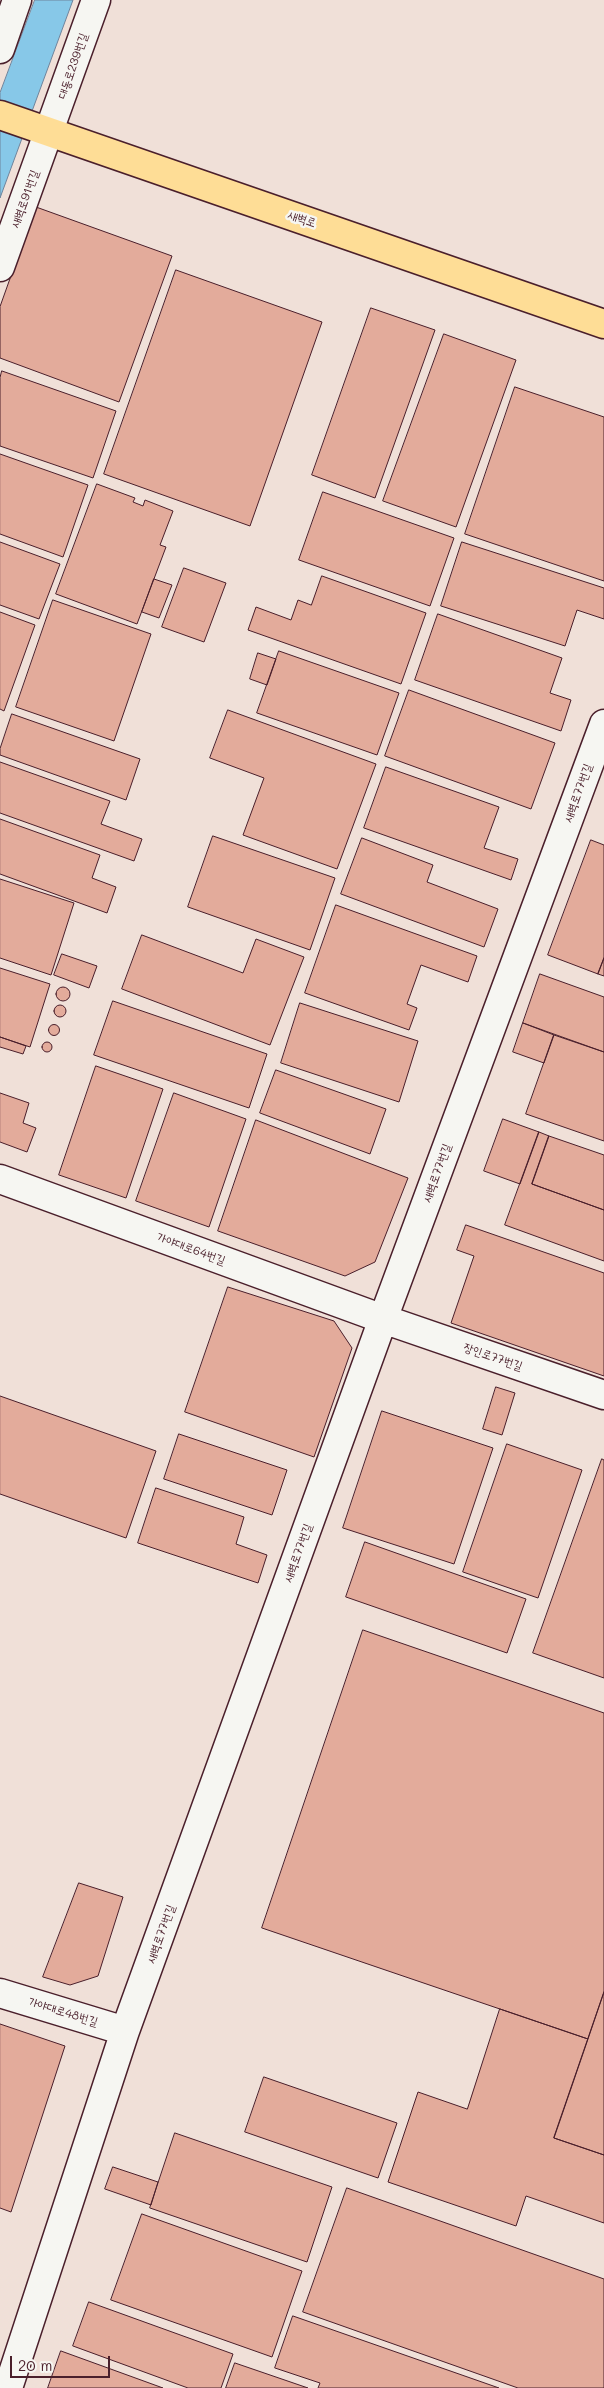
<!DOCTYPE html>
<html>
<head>
<meta charset="utf-8">
<style>
  body { margin:0 }
  #map { position:relative; width:604px; height:2388px; overflow:hidden; background:#f6f6f2; font-family:Mali,sans-serif }
  canvas { display:block }
  .scale { position:absolute; left:10px; top:2356px; width:100px; height:22px; box-sizing:border-box; border:2px solid #4a1f2b; border-top:0; padding-left:6px; font-size:15px; line-height:18px; white-space:nowrap; color:#4a1f2b; -webkit-text-stroke:4px #f6f6f2; paint-order:stroke }
</style>
</head>
<body>
<div id="map">
<canvas width="604" height="2388"></canvas>
<div class="scale">20 m</div>
</div>
<script>
const c = document.querySelector('canvas').getContext('2d');
c.lineJoin = 'round';
function paint(path, color) {
  c.fillStyle = color;
  c.fill(path, 'evenodd');
}
function trace(path, color, width, dash) {
  c.strokeStyle = color;
  c.lineWidth = width;
  c.lineCap = dash ? 'butt' : 'round';
  c.setLineDash(dash || []);
  c.stroke(path);
}
function drawText(font, color, halo, rows, align = 'center') {
  c.font = font + ' Mali,"Poor Story",sans-serif';
  c.lineWidth = 5;
  c.setLineDash([]);
  c.textBaseline = 'middle';
  c.strokeStyle = halo;
  c.fillStyle = color;
  for (const [text, x, y, turn = 0] of rows) {
    c.save();
    c.translate(x, y);
    c.rotate((+turn || 0) * Math.PI / 180);
    c.textAlign = isNaN(turn) ? turn : align;
    if (halo) c.strokeText(text, 0, 0);
    c.fillText(text, 0, 0);
    c.restore();
  }
}
const built = new Path2D(`
  M0,0H604V2388H0Z`);
const water = new Path2D(`
  M35,0H73L0,198V93Z`);
const building = new Path2D(`
  M36,207L172,256L119,402L0,358V307Z
  M176,270L322,322L250,526L104,474Z
  M371,308L435,330L375,498L312,475Z
  M444,334L516,360L456,527L383,501Z
  M2,371L116,411L93,478L0,446V378Z
  M515,387L604,417V581L465,534Z
  M0,454L88,485L63,557L0,534Z
  M97,484L135,498L133,502L143,506L145,500L173,511L160,545L166,547L137,624L56,594Z
  M323,492L454,538L430,606L299,560Z
  M0,542L60,564L39,619L0,605Z
  M462,542L604,588V619L577,610L565,646L441,606Z
  M184,568L226,583L204,642L162,627Z
  M322,576L426,613L401,684L248,630L256,607L291,620L298,600L311,605Z
  M154,579L172,585L159,618L142,612Z
  M53,600L151,634L114,741L16,707Z
  M0,612L35,625L4,711L0,709Z
  M438,614L562,658L550,693L571,700L561,731L415,680Z
  M279,651L399,693L377,755L257,713Z
  M258,653L276,659L267,685L250,679Z
  M409,690L555,743L531,809L385,756Z
  M228,710L376,764L337,869L243,835L264,778L210,758Z
  M12,714L140,759L126,800L0,755V749Z
  M0,762L110,801L101,824L142,839L134,861L0,813Z
  M386,767L499,807L484,848L518,859L511,880L364,828Z
  M0,819L100,855L92,878L116,887L107,913L0,874Z
  M213,836L335,878L310,950L188,907Z
  M362,838L433,865L427,882L498,909L484,947L341,894Z
  M591,840L604,845V958L598,974L548,955Z
  M0,879L74,903L51,975L0,958Z
  M336,905L477,956L468,982L421,965L407,1004L417,1008L409,1030L305,993Z
  M142,935L243,973L256,939L304,957L270,1045L122,989Z
  M62,954L97,966L89,988L54,975Z
  M604,958V976L598,974Z
  M0,968L50,984L30,1047L0,1037Z
  M540,974L604,997V1052L523,1023Z
  M56 994a7 7 0 1 1 14 0a7 7 0 1 1-14 0Z
  M113,1001L267,1054L249,1108L94,1055Z
  M300,1003L418,1041L399,1102L281,1063Z
  M54 1011a6 6 0 1 1 12 0a6 6 0 1 1-12 0Z
  M523,1023L554,1035L544,1063L513,1052Z
  M48.5 1030a5.5 5.5 0 1 1 11 0a5.5 5.5 0 1 1-11 0Z
  M554,1035L604,1052V1141L526,1114Z
  M0,1037L26,1046L23,1054L0,1047Z
  M42 1047a5 5 0 1 1 10 0a5 5 0 1 1-10 0Z
  M96,1066L163,1089L126,1198L59,1175Z
  M276,1070L386,1109L370,1154L260,1113Z
  M0,1093L29,1103L23,1123L36,1128L27,1152L0,1142Z
  M174,1093L246,1119L209,1227L136,1201Z
  M503,1119L539,1132L520,1184L484,1171Z
  M256,1120L408,1178L375,1262L345,1276L218,1231Z
  M539,1132L549,1136L532,1184L604,1210V1261L505,1225Z
  M549,1136L604,1155V1210L532,1184Z
  M466,1225L604,1273V1376L451,1323L474,1256L457,1250Z
  M228,1287L334,1321L352,1348L314,1457L185,1412Z
  M496,1387L515,1393L502,1435L483,1429Z
  M0,1396L156,1451L126,1538L0,1494Z
  M382,1411L493,1448L454,1564L343,1528Z
  M179,1434L287,1470L272,1515L164,1479Z
  M507,1444L582,1470L538,1598L463,1572Z
  M602,1459L604,1460V1678L533,1653Z
  M156,1488L244,1517L236,1544L267,1555L258,1583L138,1543Z
  M365,1542L526,1599L507,1653L346,1597Z
  M363,1630L604,1713V1992L588,2039L262,1928Z
  M79,1883L123,1897L98,1976L70,1985L43,1977Z
  M604,1992V2155L554,2138Z
  M500,2009L588,2039L554,2138L604,2155V2223L526,2196L516,2226L388,2182L418,2092L467,2109Z
  M0,2024L65,2046L11,2212L0,2208Z
  M264,2077L397,2123L378,2178L245,2132Z
  M175,2133L332,2187L307,2262L150,2208Z
  M113,2167L158,2182L151,2205L105,2189Z
  M347,2188L604,2279V2388H518L303,2312Z
  M142,2214L302,2271L272,2357L111,2300Z
  M89,2302L233,2354L221,2388H188L73,2346Z
  M293,2316L499,2388H318L320,2383L275,2368Z
  M61,2351L163,2388H48Z
  M235,2363L308,2388H226Z`);
const minor = new Path2D(`
  M0,49L17,0
  M0,267L96,0
  M0,1179L383,1319L604,1395
  M0,1993L125,2031
  M8,2388L125,2031L383,1319L604,724`);
const major = new Path2D(`
  M0,115L604,324`);
const streetNames = [
  ["대동로239번길",73,66,-71],
  ["새벽로91번길",25,199,-70],
  ["새벽로",302,219,19],
  ["새벽로77번길",578,793,-70],
  ["새벽로77번길",437,1173,-70],
  ["가야대로64번길",191,1249,20],
  ["장인로77번길",493,1357,19],
  ["새벽로77번길",298,1553,-70],
  ["새벽로77번길",161,1934,-70],
  ["가야대로48번길",63,2012,17]
];
paint(built, '#f0e0d8');
paint(water, '#87c8e8');
trace(water, '#6f849c', 1);
paint(building, '#e3ab9b');
trace(building, '#4a1f2b', 1);
trace(minor, '#4a1f2b', 31);
trace(major, '#4a1f2b', 31);
trace(minor, '#f6f6f2', 28);
trace(major, '#fedd96', 28);
drawText('12px', '#4a1f2b', '#f6f6f2', streetNames);
</script>
</body>
</html>
